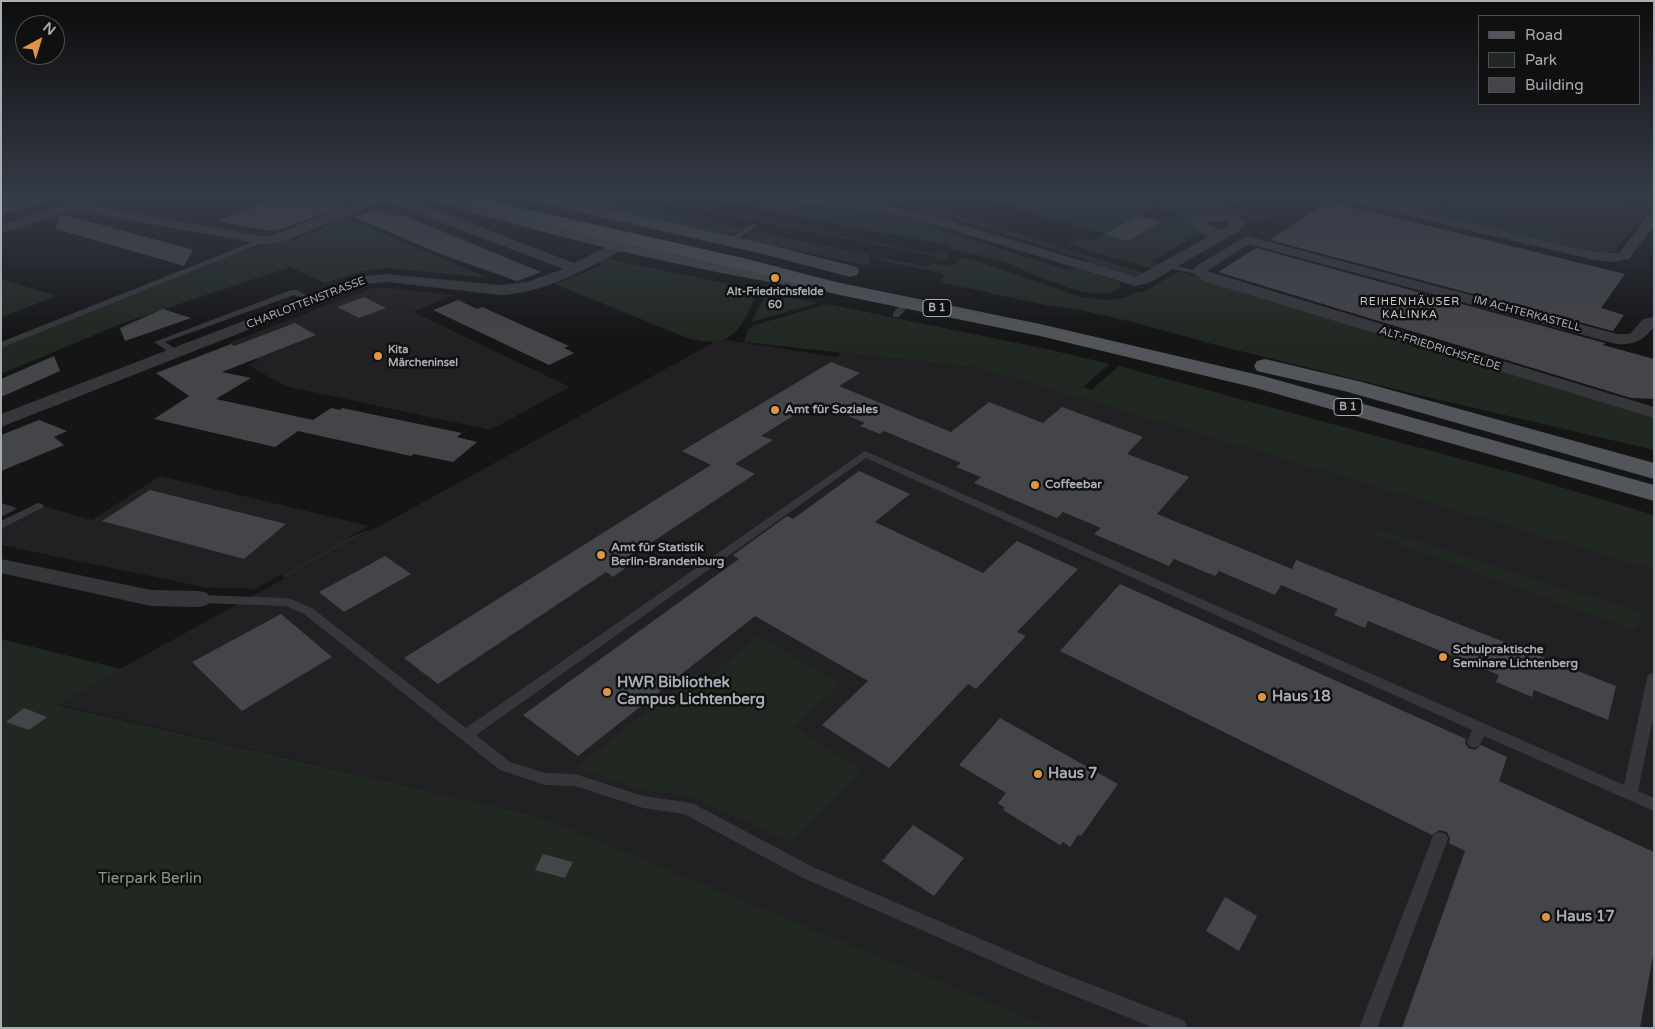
<!DOCTYPE html>
<html>
<head>
<meta charset="utf-8">
<style>
  body { margin:0 }
  #map { position:relative; width:1655px; height:1029px; overflow:hidden; background:#151516; font-family:"Varela Round",sans-serif }
  canvas { display:block }
  .frame { position:absolute; inset:0; border:2px solid #a8aeb5; pointer-events:none }
  .legend { position:absolute; left:1478px; top:15px; width:162px; height:90px; box-sizing:border-box; background:#101011; border:1px solid #4d4f53; margin:0; padding:6px 9px; list-style:none; font-size:15px; color:#a8aeb5 }
  .legend li { display:flex; align-items:center; gap:10px; height:25px }
  .legend b { width:25px; border:1px solid #4d4f53 }
  .north { position:absolute; left:15px; top:15px; width:50px; height:50px; box-sizing:border-box; background:#101011; border:1px solid #4d4f53; border-radius:50%; rotate:39deg; font-size:14px; font-weight:700; line-height:20px; text-align:center; color:#a8aeb5 }
  .north::after { content:''; display:block; margin:auto; width:18px; height:22px; background:#df9644; clip-path:polygon(50% 0,100% 100%,50% 72%,0 100%) }
</style>
</head>
<body>
<div id="map">
<canvas width="1655" height="1029"></canvas>
<div class="frame"></div>
<ul class="legend">
<li><b style="height:6px;background:#525559"></b>Road</li>
<li><b style="height:14px;background:#212821"></b>Park</li>
<li><b style="height:14px;background:#444549"></b>Building</li>
</ul>
<div class="north">N</div>
</div>
<script>
const c = document.querySelector('canvas').getContext('2d');
c.lineJoin = 'round';
function paint(path, color) {
  c.fillStyle = color;
  c.fill(path, 'evenodd');
}
function trace(path, color, width, dash) {
  c.strokeStyle = color;
  c.lineWidth = width;
  c.lineCap = dash ? 'butt' : 'round';
  c.setLineDash(dash || []);
  c.stroke(path);
}
function drawText(font, color, halo, rows, align = 'center') {
  c.font = font + ' "Varela Round",sans-serif';
  c.lineWidth = 5;
  c.setLineDash([]);
  c.textBaseline = 'middle';
  c.strokeStyle = halo;
  c.fillStyle = color;
  for (const [text, x, y, turn = 0] of rows) {
    c.save();
    c.translate(x, y);
    c.rotate((+turn || 0) * Math.PI / 180);
    c.textAlign = isNaN(turn) ? turn : align;
    if (halo) c.strokeText(text, 0, 0);
    c.fillText(text, 0, 0);
    c.restore();
  }
}
const built = new Path2D(`
  M1407,196H1609L1651,206L1619,245Z
  M380,287L453,295L413,312L570,387L490,430L285,386L248,365L259,360L229,343L372,288Z
  M720,339L837,357L842,353L979,368L1654,570V1028H1054L541,817L56,704Z
  M160,476L369,526L255,589L203,587L1,545V529L43,506L92,520Z`);
const green = new Path2D(`
  M548,196H595L630,203L628,205L738,228L740,231L726,236L621,214Z
  M636,196H644L934,254L945,252L950,256L944,260H937L938,258L934,256L641,197L632,198Z
  M694,196H730L763,200L771,198L906,220L918,219L927,222L925,225L1067,270L1076,268L1119,282L1121,287C1097,308 1031,272 1005,262C987,256 968,253 949,249L951,247L947,245Z
  M795,196H895L1144,273L1143,276L1129,277L1087,263L1086,260L942,215C935,213 930,216 921,213L923,211L921,210L849,198L840,201Z
  M976,196H1248L1229,208L1270,219L1266,221C1250,218 1204,204 1194,221L1212,234L1208,237L1198,234L1151,262L1160,265L1155,268L1145,267L1067,244L1080,238L1092,241L1105,234ZM1156,207L1178,213L1128,241L1140,217Z
  M1353,196H1407L1619,245L1614,252L1597,253Z
  M347,218L488,278L385,268L364,271L324,283L290,267L123,323L1,374V347L232,253L295,239Z
  M753,231L870,255L869,266L746,240L748,233Z
  M879,257L924,266L934,264L952,266L956,264L960,259H970L1081,297L1106,300L1123,298L1135,293L1146,291L1177,272L1184,273L1654,417V450L1423,396L1212,344L1137,323L1080,310L1045,305L940,282L945,274L878,260Z
  M608,259L758,290C749,310 740,340 714,342C706,342 698,340 690,339L555,284L602,265L598,262Z
  M1,279L56,296L3,317L1,316Z
  M770,293L818,303L751,322L766,294Z
  M827,304L1051,350L1110,364L1083,387L1091,390L1119,366L1527,477L1654,515V570L979,368L744,342L748,329L755,325Z
  M377,527L285,578L281,575L345,539Z
  M1378,529L1642,613L1635,631L1375,535Z
  M759,636L840,684L794,727L862,770L790,842L691,796L642,790L576,768L695,673L705,680Z
  M1,639L121,669L57,705L541,817L1054,1028H1Z`);
const building = new Path2D(`
  M278,196H306L316,198L314,200L318,204L327,201L344,206L282,229L269,231L218,221Z
  M1328,201L1625,274L1601,308L1624,315L1613,331L1270,240Z
  M380,209L399,216L403,215L541,272L517,281L443,255L354,217Z
  M64,215L172,244L193,250L184,266L56,229L59,217Z
  M1137,216L1161,222L1128,241L1105,234Z
  M1256,248L1605,343L1603,345L1654,359V399L1631,398L1218,272Z
  M364,297L386,308L359,318L337,307Z
  M458,300L477,309L482,307L569,346L564,348L574,353L549,365L433,310Z
  M163,309L191,318L125,341L120,328Z
  M295,323L316,335L222,372L251,378L216,399L313,420L331,408L340,410L342,408L462,433L457,437L477,442L453,462L414,454L411,456L298,431L275,447L154,419L189,396L156,373L231,344L234,346Z
  M54,356L60,371L1,397V379Z
  M831,362L860,373L839,386L951,432L989,402L1043,423L1062,407L1143,437L1127,454L1189,477L1157,514L1292,569L1296,560L1616,686L1608,720L1534,690L1532,697L1496,682L1499,675L1368,621L1365,628L1334,615L1338,609L1281,585L1275,595L1219,571L1215,576L1174,559L1169,566L1094,534L1101,528L1063,512L1057,518L974,483L981,477L956,467L961,463L884,431L880,434L860,426L865,423L815,402L761,436L773,440L735,464L755,474L625,560L632,563L613,577L606,572L438,684L404,658L711,465L682,451Z
  M39,420L67,431L54,437L64,445L1,471V435Z
  M859,471L910,494L875,522L983,573L1017,541L1078,569L1017,632L1026,636L976,689L968,684L889,768L822,725L868,681L755,616L578,756L523,715L739,559L733,555L787,516L793,519Z
  M150,490L286,524L244,559L102,521Z
  M385,556L411,574L344,612L319,592Z
  M1120,584L1466,739L1465,743L1468,748L1475,750L1481,745L1507,757L1499,781L1654,852V950L1640,1028H1402L1465,851L1449,843L1450,838L1447,832L1439,830L1432,835L1060,651Z
  M281,614L332,657L242,711L192,662Z
  M24,708L47,717L29,730L6,722Z
  M1000,718L1118,784L1081,836L1078,835L1070,847L1063,842L1060,845L1003,810L1005,808L998,803L1006,793L959,765Z
  M913,825L964,858L934,896L882,861Z
  M543,854L573,862L565,878L535,870Z
  M1225,897L1257,916L1239,951L1206,931Z`);
const lane = new Path2D(`
  M327,196H335L319,202L316,200Z
  M626,196H633L626,200H622V198Z
  M1183,196C1195,195 1208,201 1220,199C1228,198 1233,195 1240,196L1219,204Z
  M752,224L758,225L732,244H726V240Z
  M260,239L267,241L1,348V342Z
  M1166,264L1199,271L1203,273L1199,275L1169,268H1166Z
  M291,290H297L316,300L312,302L294,295L165,342L179,351V355H173L154,342Z
  M905,300L912,302L899,317H893V313Z
  M865,451L1624,785L1647,678L1649,674L1654,673V713L1638,791L1654,798V811L1484,736L1479,746L1474,748L1469,746L1467,742L1472,730L866,458L476,735L510,762L545,773L575,774L643,796L692,803L813,867L1046,967L1185,1021L1187,1028H1154L1035,980L801,877L684,814L643,808L575,786L545,785L500,770L304,614L286,606L199,603L195,602L193,599L195,596L199,595L288,598L312,608L466,728Z
  M1,503L14,507L16,509L1,517Z
  M38,503L42,504L44,506L42,508L1,529V521Z
  M1440,832L1446,834L1448,839L1377,1028H1359L1432,839L1434,834Z`);
const street = new Path2D(`
  M94,196H111L109,199L89,205L267,237L374,196L397,197L421,204L574,263L614,243L619,242L626,246L624,249C585,270 545,293 500,295L387,282L365,284L1,427V414L358,277L387,274L500,285L527,282L563,269L396,205L376,204L285,241L267,245L74,210L1,233V225Z
  M767,196H801L883,205L923,213L1136,277L1211,235L1197,231L1191,222C1202,208 1235,209 1246,223L1242,229L1149,283L1135,286L920,220L883,213L773,200ZM1210,221H1224L1231,224L1221,230L1205,223Z
  M1335,196H1355L1594,252L1619,253L1649,214L1654,213V226L1629,259L1613,262L1594,260L1341,200Z
  M1625,196H1654V204L1627,199Z
  M1247,236L1617,334H1630L1643,319L1654,317V327C1643,341 1634,345 1616,344L1249,244L1207,271L1654,407V418L1204,281L1192,273L1196,266Z
  M1,559L151,590L199,591L207,593L211,599L207,605L199,607L151,606L1,573Z`);
const secondary = new Path2D(`
  M34,196H58L56,199L1,215V205Z
  M426,196H449L534,220L622,242L718,262L814,278L821,280L824,284L821,288L814,290C683,268 555,238 428,199Z
  M523,196H550L770,245L857,267L859,271L857,275L850,277L767,255L531,201L525,199Z`);
const primary = new Path2D(`
  M453,196H477L518,207L747,259L836,282L1040,324L1263,376L1654,485V501L1256,388L1040,336L835,294L745,270L632,245L507,215L455,199Z
  M1265,359L1362,382L1654,463V479L1348,392L1257,371L1254,366L1257,361Z`);
const tram = new Path2D(`
  M1,206L32,196`);
const markers = [
  [775,278,5,"#df9644"],
  [378,356,5,"#df9644"],
  [775,410,5,"#df9644"],
  [1035,485,5,"#df9644"],
  [601,555,5,"#df9644"],
  [1443,657,5,"#df9644"],
  [607,692,5,"#df9644"],
  [1262,697,5,"#df9644"],
  [1038,774,5,"#df9644"],
  [1546,917,5,"#df9644"]
];
const farPoinames = [
  ["Alt-Friedrichsfelde",775,292],
  ["60",775,305],
  ["Kita",388,350,"left"],
  ["Märcheninsel",388,363,"left"]
];
const farNeighbourhoodnames = [
  ["REIHENHÄUSER",1410,302],
  ["KALINKA",1410,315]
];
const farStreetnames = [
  ["CHARLOTTENSTRASSE",306,303,-21],
  ["IM ACHTERKASTELL",1527,314,15],
  ["ALT-FRIEDRICHSFELDE",1440,349,17]
];
const shields = [
  [937,308,28],
  [1348,407,28]
];
const shieldNames = [
  ["B 1",937,308],
  ["B 1",1348,407]
];
const poiNames = [
  ["Amt für Soziales",785,410],
  ["Coffeebar",1045,485],
  ["Amt für Statistik",611,548],
  ["Berlin-Brandenburg",611,562],
  ["Schulpraktische",1453,650],
  ["Seminare Lichtenberg",1453,664]
];
const nearPoinames = [
  ["HWR Bibliothek",617,683],
  ["Campus Lichtenberg",617,700],
  ["Haus 18",1272,697],
  ["Haus 7",1048,774],
  ["Haus 17",1556,917]
];
const nearParknames = [
  ["Tierpark Berlin",150,879]
];
paint(built, '#212123');
paint(green, '#212821');
paint(building, '#444549');
paint(lane, '#36373b');
paint(street, '#36373b');
paint(secondary, '#44474a');
paint(primary, '#525559');
trace(tram, '#4f5255', 1);
const sky = c.createLinearGradient(0, 0, 0, 340);
sky.addColorStop(0, '#0c0c0c');
sky.addColorStop(0.58, '#353b47');
sky.addColorStop(1, '#353b4700');
c.fillStyle = sky;
c.fillRect(0, 0, 1655, 340);
for (const [x, y, r, color] of markers) {
  const dot = new Path2D();
  dot.arc(x, y, r, 0, 2 * Math.PI);
  c.fillStyle = color;
  c.fill(dot);
  trace(dot, '#101011', 2);
}
drawText('bold 11px', '#a8aeb5', '#101011', farPoinames);
c.letterSpacing = '1px';
drawText('11px', '#c8ccd1', '#101011', farNeighbourhoodnames);
c.letterSpacing = '0px';
drawText('11px', '#a8aeb5', '#101011', farStreetnames);
for (const [x, y, w] of shields) {
  const box = new Path2D();
  box.roundRect(x - w / 2, y - 8.5, w, 17, 4);
  c.fillStyle = '#101011';
  c.fill(box);
  trace(box, '#a8aeb5', 1);
}
drawText('bold 11px', '#a8aeb5', null, shieldNames);
drawText('bold 12px', '#a8aeb5', '#101011', poiNames, 'left');
drawText('bold 15px', '#a8aeb5', '#101011', nearPoinames, 'left');
drawText('15px', '#839e81', '#101011', nearParknames);
</script>
</body>
</html>
